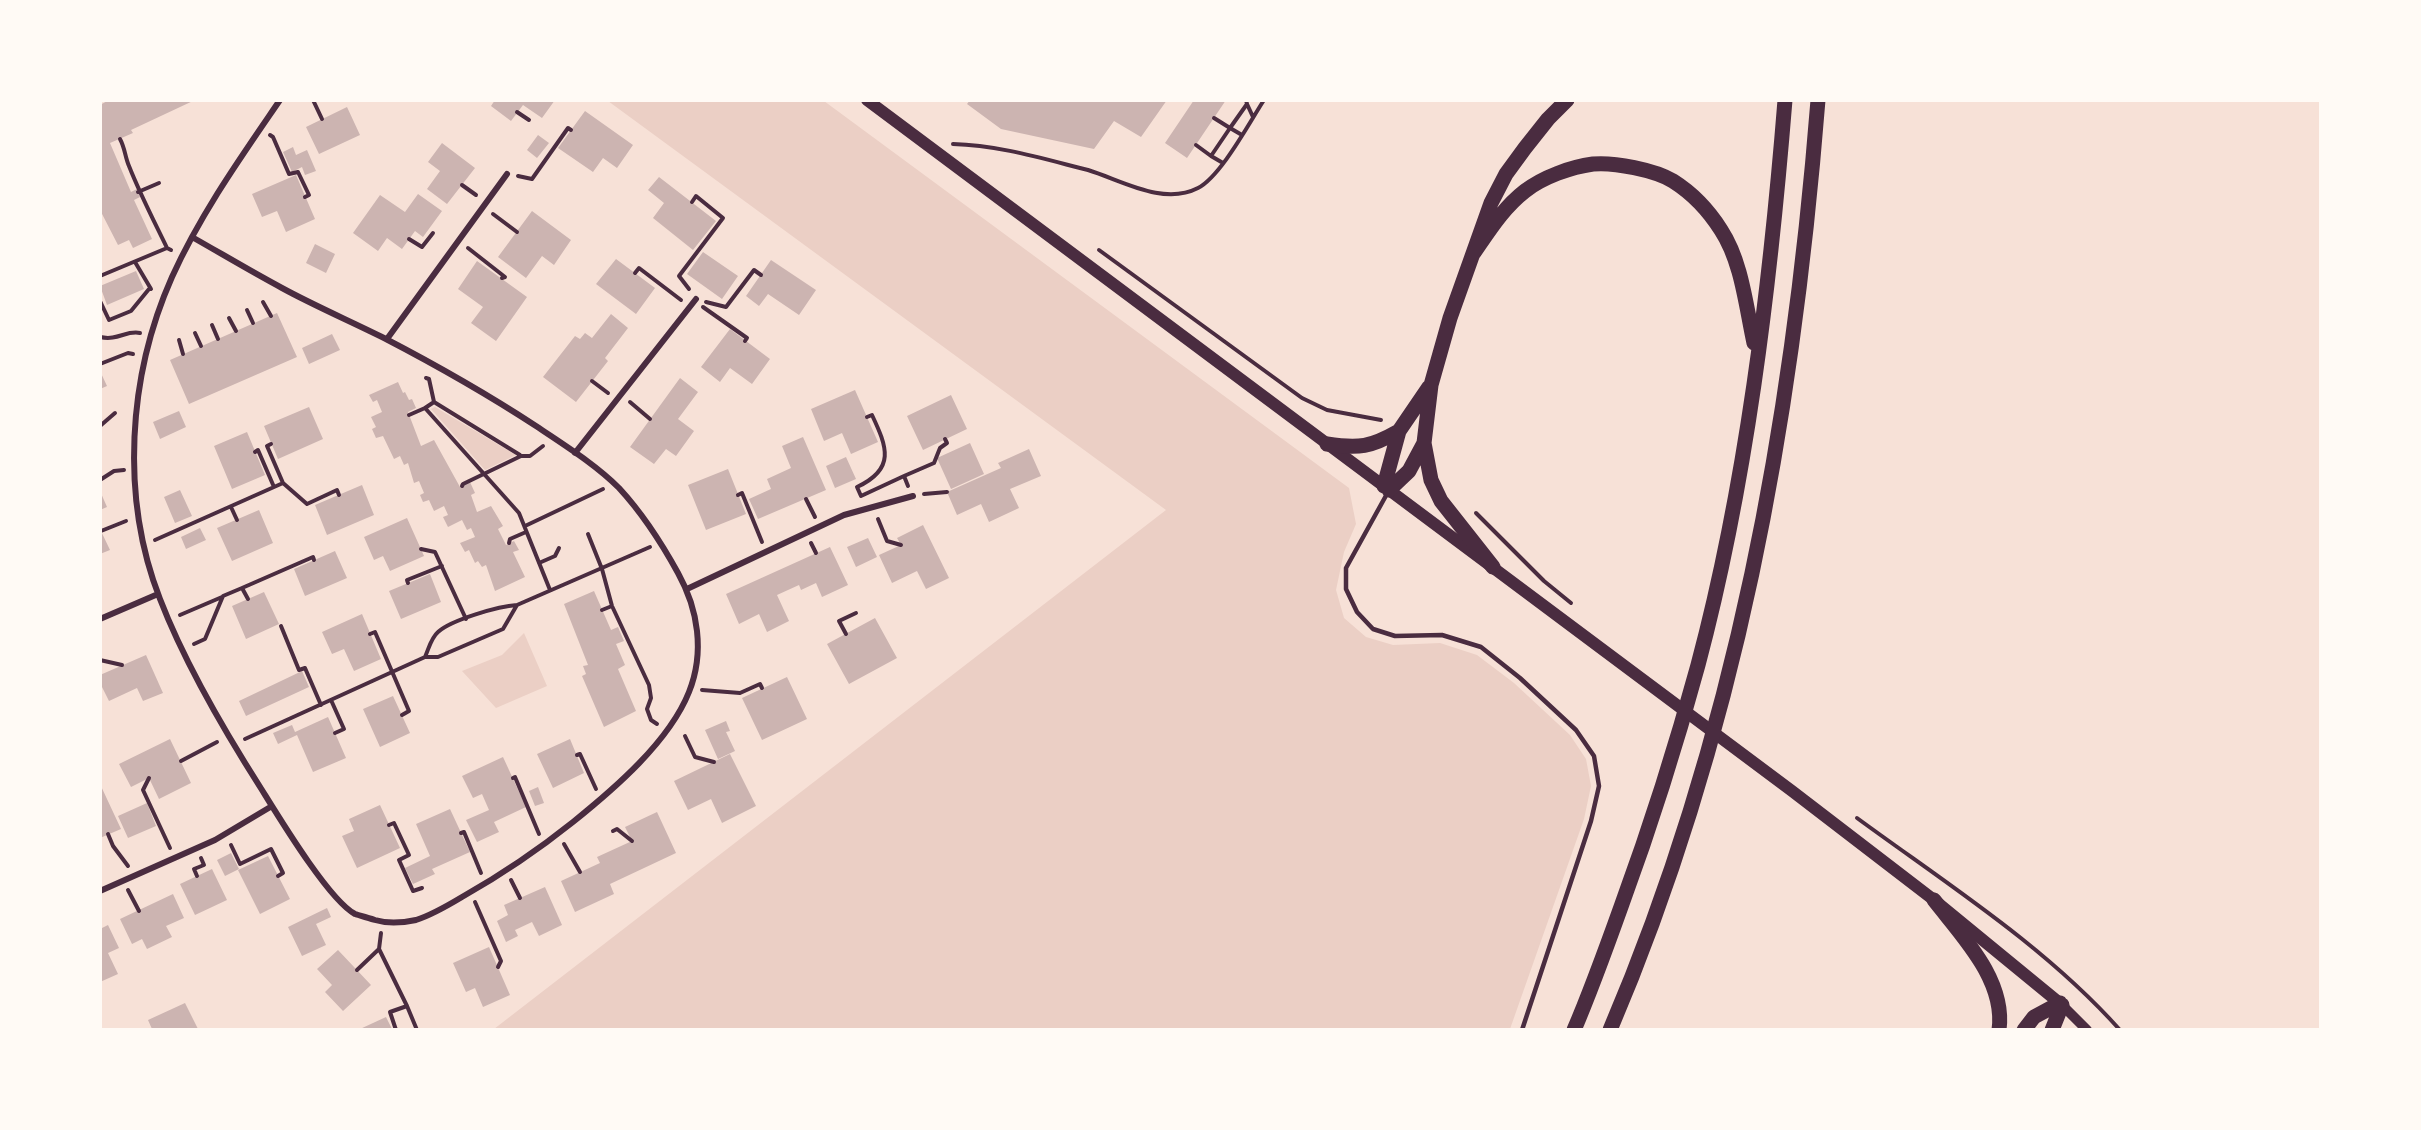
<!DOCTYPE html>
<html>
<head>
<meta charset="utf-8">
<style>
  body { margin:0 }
  #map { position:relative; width:2421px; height:1130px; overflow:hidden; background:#f7e1d7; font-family:"DejaVu Sans",sans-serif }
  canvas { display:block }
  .frame { position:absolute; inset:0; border:102px solid #fffaf5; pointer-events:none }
</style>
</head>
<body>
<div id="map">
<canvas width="2421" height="1130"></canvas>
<div class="frame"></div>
</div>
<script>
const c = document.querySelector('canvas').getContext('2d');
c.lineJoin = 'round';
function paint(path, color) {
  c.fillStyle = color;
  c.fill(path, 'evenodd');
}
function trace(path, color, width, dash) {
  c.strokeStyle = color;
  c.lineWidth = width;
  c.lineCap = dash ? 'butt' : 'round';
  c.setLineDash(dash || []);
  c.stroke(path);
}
const green = new Path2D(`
  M608,101H824L1349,488L1356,524L1344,552L1336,590L1344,618L1366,637L1393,645L1440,643L1477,655L1514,683L1570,735L1586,759L1591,786L1584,819L1510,1029H494L1166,510Z
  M435,407L516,455L485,470L431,409Z
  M524,633L547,686L496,708L462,671L502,655Z`);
const building = new Path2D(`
  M109,100H195L131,130L133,133L110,143L131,192L137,189L140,197L134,200L152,239L133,248L129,240L118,245L100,210V105Z
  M495,100H555L542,118L523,105L511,121L491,106Z
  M970,100H1167L1141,137L1114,121L1094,149L1001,129L967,104Z
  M1194,100H1226L1187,158L1165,143Z
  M347,107L360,135L319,154L306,127Z
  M585,111L633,145L617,168L603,158L593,172L558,148Z
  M538,135L549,143L537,158L527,150Z
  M442,143L475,168L447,204L427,189L440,171L428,162Z
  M293,147L296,155L307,150L316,171L305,175L302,167L292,172L283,152Z
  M296,175L315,219L286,232L277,211L262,217L252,194Z
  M659,177L716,221L693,250L653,218L664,203L648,190Z
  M418,194L442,211L423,237L415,231L402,249L387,238L378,251L353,233L380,195L405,212Z
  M532,211L571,240L554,265L542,256L526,278L498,257Z
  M315,244L335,254L326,273L306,263Z
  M703,252L738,276L722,299L687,274Z
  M616,259L655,288L636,314L596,284Z
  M771,260L816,290L799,315L768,294L759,306L746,296Z
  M477,261L527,297L496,341L471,323L483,307L458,289Z
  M136,271L144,289L107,305L100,286Z
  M277,313L297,357L189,404L170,360Z
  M611,314L628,328L605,358L608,361L576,402L543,377L575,336L580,339L585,333L592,338Z
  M730,329L770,359L752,384L730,368L720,382L701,367Z
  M332,334L340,350L309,364L302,348Z
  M100,371L107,386L100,389Z
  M680,378L698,392L678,419L694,431L676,456L666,449L654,464L630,447Z
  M398,382L403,393L405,392L409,400L412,399L416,408L408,412L421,446L434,440L460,487L470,482L475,493L471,495L477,512L491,506L503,526L498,529L506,545L514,541L519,550L513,552L525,577L495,591L486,565L482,567L478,561L475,563L469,550L465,552L460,543L475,537L471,528L467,530L462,520L448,527L443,517L448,515L444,506L434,511L429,500L423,502L420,495L424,493L419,481L414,483L408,463L404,465L400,456L394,459L383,436L376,438L372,429L376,427L371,417L382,412L377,400L373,402L369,395Z
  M855,390L878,442L851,454L842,433L824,441L811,409Z
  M951,395L967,429L923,450L907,416Z
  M309,407L323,439L278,459L264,426Z
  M179,411L186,427L160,439L153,422Z
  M247,432L265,475L232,489L214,446Z
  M803,437L826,490L758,519L749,499L771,489L767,479L791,468L782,446Z
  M970,443L984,474L951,489L937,458Z
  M1029,449L1041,476L1010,489L1019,508L989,522L981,504L957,515L947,492L1001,468L998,463Z
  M846,457L856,479L835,488L826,466Z
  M728,469L746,514L706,530L688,485Z
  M362,485L374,515L327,535L315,505Z
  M180,490L192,516L175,523L164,497Z
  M100,491L107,507L100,510Z
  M259,510L273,543L232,561L217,528Z
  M407,518L424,556L390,571L383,556L374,560L364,537Z
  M923,525L949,578L926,589L917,571L892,583L879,555L901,545L897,538Z
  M200,528L206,540L186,549L181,537Z
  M100,529L110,550L100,554Z
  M868,538L877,557L856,567L847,547Z
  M830,547L848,585L822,597L816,583L801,590L799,585L777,595L789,621L767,632L759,614L739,624L726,594Z
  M335,551L347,578L305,596L294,569Z
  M430,574L441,602L401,619L389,591Z
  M594,591L611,630L618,627L624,641L616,644L625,665L618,669L636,711L604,727L582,676L586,674L583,666L588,665L564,604Z
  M264,592L279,624L246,639L232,606Z
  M362,614L381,659L354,671L344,649L332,654L322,632Z
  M875,618L897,658L849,684L827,644Z
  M146,655L163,693L143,701L137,688L109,701L100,683V675Z
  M302,671L309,687L246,716L239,701Z
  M787,677L807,719L762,740L742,698Z
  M393,696L410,733L380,747L363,709Z
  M328,717L346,758L313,772L297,735L278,744L273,733L292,725L295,732Z
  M726,721L730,731L726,732L735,751L718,759L705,730Z
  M170,739L191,783L159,799L149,778L131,787L119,764Z
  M570,739L584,773L553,788L537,754Z
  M730,754L756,806L722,823L711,799L688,810L674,781Z
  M503,757L526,807L494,822L499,832L477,842L466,820L489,810L482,794L473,798L462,776Z
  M100,784L121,829L100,838Z
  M538,787L544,803L535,806L529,791Z
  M147,803L156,826L128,838L118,816Z
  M380,805L400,848L357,868L342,836L354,831L349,819Z
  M450,809L470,852L432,869L435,874L413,884L405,868L430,856L416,824Z
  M657,812L676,853L610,884L614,894L575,912L561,881L600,863L597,857L632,841L625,827Z
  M231,853L239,869L225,876L217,860Z
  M268,856L290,899L260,914L238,870Z
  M212,869L227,900L195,915L180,884Z
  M545,887L562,925L539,936L532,922L515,930L518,936L506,942L497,921L508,915L504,905Z
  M173,894L184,918L166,926L172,937L147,949L142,939L132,944L120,919Z
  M327,908L331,917L316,924L326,945L302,956L288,927Z
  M108,925L119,948L108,953L118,974L100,982V929Z
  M489,947L510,995L483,1007L475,988L466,992L453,963Z
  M338,950L371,985L343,1011L325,992L332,985L317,969Z
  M185,1003L198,1029H152L148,1020Z
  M386,1017L392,1029H360Z`);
const path = new Path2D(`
  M313,100L322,119
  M1247,104L1253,117
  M517,112L529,120
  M1214,118L1230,128L1247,104L1246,100
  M270,135L273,137L289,174L298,172L309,195L305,197
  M120,139C125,148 125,157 129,166C140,194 154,221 167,248L171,250
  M953,144C998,145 1044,159 1088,170C1121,180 1163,206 1198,188C1221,176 1249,123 1264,100
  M1196,145L1211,156L1230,128L1242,135
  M1211,156L1223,163
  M518,176L532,179L568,128L571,130
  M462,185L476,195
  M138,192L159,183
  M493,214L517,232
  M409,239L422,247L433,233
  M468,248L505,277L502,278
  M1099,250L1302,398L1327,410L1381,420
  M135,262L151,289
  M635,273L639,268L681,300
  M100,276L167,248
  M689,289L679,276L723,218L696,196L692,202
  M100,301L109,320L131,311L149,289
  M263,302L271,316
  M706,302L726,307L754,270L761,275
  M703,307L747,338L745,341
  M247,310L253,323
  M229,318L236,331
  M212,325L218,339
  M195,333L201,346
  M100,337C118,341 126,330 140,333
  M179,340L183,354
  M100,364L128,353L133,354
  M426,378L429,379L434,402L425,408L519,513L550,590
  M592,381L608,393
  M434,402L520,455
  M630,402L650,419
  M409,415L425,408
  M867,417L872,415C887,447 896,469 857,487L861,496L904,476L908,486
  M100,426L115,413
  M255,452L258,450L274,487
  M904,476L934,463L940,448L947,443L945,439
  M100,480L114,471L124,470
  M283,483L307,504L337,490L339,495
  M462,486L463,484L521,456H530L543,446
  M924,494L947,492
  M738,495L742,493L762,542
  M806,499L815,517
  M231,507L237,520
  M1476,513L1544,581L1571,603
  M878,519L887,541L901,545
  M525,526L603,489
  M101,531L126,521
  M588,534L602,569L612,606L649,685L651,698L647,709L651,720L657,724
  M155,540L283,483L267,446L271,444
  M509,543L510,539L526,532
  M811,543L816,553
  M421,549L435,552L466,619
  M539,563L555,556L559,548
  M408,583L407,580L442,566
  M242,588L313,557L314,560
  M602,610L612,606
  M180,615L222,597
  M281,626L299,670L305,668L321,705
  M370,634L375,632L409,711L402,715
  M846,634L839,621L856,613
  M194,644L205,639L223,596L242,588L248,599
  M425,657C429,648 431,638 438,632C451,620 499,606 517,605L650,547
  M100,660L122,665
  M702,690L740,693L760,684L762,688
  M331,700L344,729L335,733
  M685,736L695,757L714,762
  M245,739L425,657H438L503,629L517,605
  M577,755L580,754L596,789
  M181,761L217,742
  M149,778L143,790L170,848
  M513,778L515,777L539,834
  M1857,818C1947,884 2045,946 2120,1030
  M389,825L394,823L409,855L399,860L413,891L422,888
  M613,831L617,829L632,841
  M461,833L464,832L481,873
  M108,834L113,846L128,866
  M564,844L580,872
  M231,845L240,864L271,849L283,873L278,876
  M197,876L194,869L204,865L201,858
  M511,880L520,898
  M128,890L139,911
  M475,902L501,961L498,967
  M381,933L379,949L407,1006L390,1012L396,1030
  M357,970L379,949
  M407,1006L417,1030`);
const service = new Path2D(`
  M1388,492L1346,568V589L1357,612L1373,629L1395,636L1442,635L1481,647L1520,678L1576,730L1594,756L1599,786L1591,821L1522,1030`);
const minor = new Path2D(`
  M192,237C222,254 252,272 282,288C315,306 350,321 384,338C436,365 487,394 536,426C564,445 595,464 619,488C643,514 661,542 678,573C698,609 705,652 689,692C669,742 614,789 573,822C538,850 501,875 462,897C447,906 432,915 416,920C402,923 388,924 375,920C372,919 358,915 355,914C329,900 280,819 262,790C225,732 185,664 160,599C120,497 128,376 172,277C201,213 241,157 280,100
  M387,339L507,174
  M575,453L696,299
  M687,589L844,515L913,496
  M100,619L158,594
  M100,891L215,840L272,806`);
const tertiary = new Path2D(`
  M2062,1005L2087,1030`);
const secondary = new Path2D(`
  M867,100L1792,791L1934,900L2062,1005`);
const trunk = new Path2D(`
  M1473,254C1489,231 1503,208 1525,191C1543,177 1571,167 1593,164C1614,162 1655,170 1673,181C1692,193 1709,211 1721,230C1742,262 1746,307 1754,343
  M1424,443L1431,480L1441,501L1493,567
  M1327,444C1359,449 1371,447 1399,431
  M1384,486L1399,431L1429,387
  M1389,490L1409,471L1424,443L1431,385L1450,318L1491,203L1506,174L1525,148L1548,119L1567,100
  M1934,900C1962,936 2006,980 1999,1030
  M1574,1030C1592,988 1607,946 1622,904C1651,825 1676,746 1698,665C1746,485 1770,287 1785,100
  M1610,1030C1736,735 1793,418 1818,100
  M2024,1030L2034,1017L2060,1003
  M2052,1030L2062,1005`);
paint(green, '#ebcfc5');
paint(building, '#ccb4b1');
trace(path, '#4a2c40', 4);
trace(service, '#4a2c40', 4.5);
trace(minor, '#4a2c40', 6);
trace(tertiary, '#4a2c40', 10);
trace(secondary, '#4a2c40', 12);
trace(trunk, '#4a2c40', 15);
</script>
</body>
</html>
